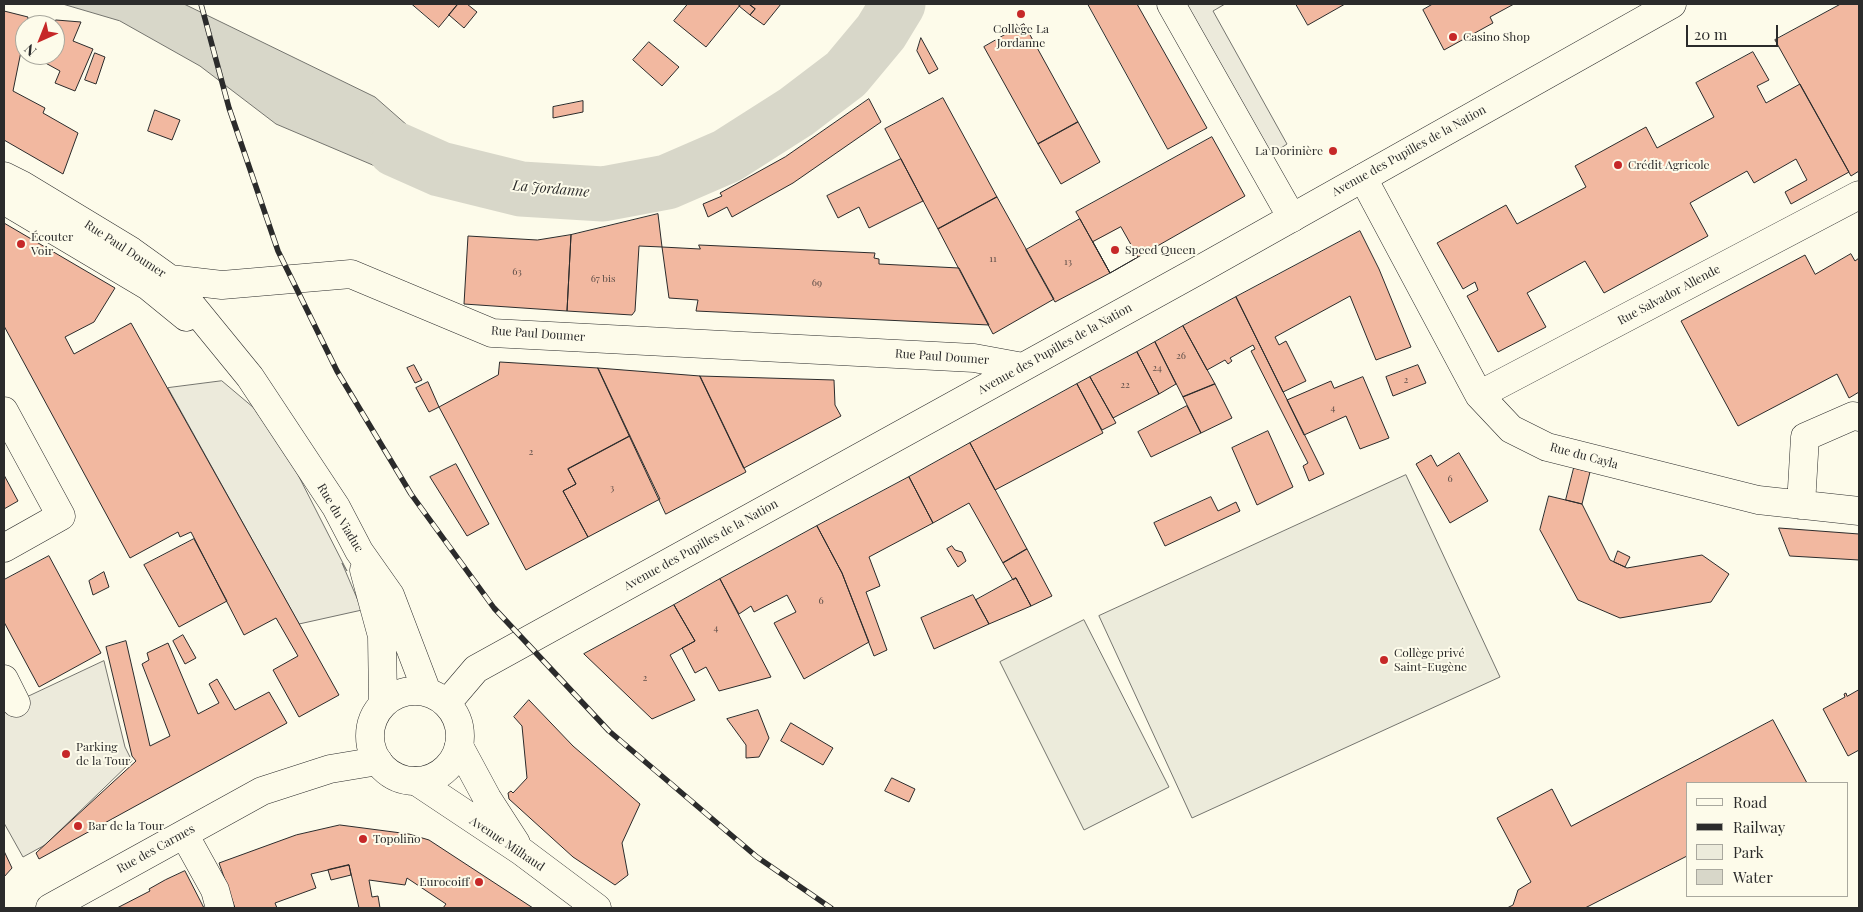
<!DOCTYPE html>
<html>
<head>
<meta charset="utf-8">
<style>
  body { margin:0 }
  #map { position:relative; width:1863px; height:912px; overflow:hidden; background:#fdfbea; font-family:"Playfair Display",serif }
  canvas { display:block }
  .frame { position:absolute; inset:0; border:5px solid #2b2b2b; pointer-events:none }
  .legend { position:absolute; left:1686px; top:782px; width:162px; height:115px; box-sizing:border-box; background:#fdfbea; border:1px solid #a9a89e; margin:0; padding:6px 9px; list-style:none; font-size:15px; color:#2b2b2b }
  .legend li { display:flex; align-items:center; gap:10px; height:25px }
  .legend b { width:25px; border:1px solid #a9a89e }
  .north { position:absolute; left:15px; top:15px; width:50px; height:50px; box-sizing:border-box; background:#fdfbea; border:1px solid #a9a89e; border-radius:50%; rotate:224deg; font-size:14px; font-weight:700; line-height:20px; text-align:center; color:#2b2b2b }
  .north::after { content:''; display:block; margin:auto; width:18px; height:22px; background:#c62828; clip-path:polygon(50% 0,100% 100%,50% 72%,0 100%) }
  .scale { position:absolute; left:1686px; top:25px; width:92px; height:22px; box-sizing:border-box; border:2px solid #2b2b2b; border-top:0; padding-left:6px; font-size:15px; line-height:18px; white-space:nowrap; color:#2b2b2b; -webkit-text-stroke:4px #fdfbea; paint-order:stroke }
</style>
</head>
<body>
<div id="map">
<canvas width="1863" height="912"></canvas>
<div class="frame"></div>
<ul class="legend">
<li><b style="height:6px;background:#fdfbea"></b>Road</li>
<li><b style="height:6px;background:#2b2b2b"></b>Railway</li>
<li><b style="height:14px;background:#ecebdb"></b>Park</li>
<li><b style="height:14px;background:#d8d7c9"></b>Water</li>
</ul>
<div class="north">N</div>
<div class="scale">20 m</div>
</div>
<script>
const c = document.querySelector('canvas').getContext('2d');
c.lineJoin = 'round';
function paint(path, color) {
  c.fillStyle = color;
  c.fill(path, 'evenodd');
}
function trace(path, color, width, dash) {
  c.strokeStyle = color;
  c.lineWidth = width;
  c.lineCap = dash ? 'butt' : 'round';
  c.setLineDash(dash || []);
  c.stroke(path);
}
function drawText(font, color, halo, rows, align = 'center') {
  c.font = font + ' "Playfair Display",serif';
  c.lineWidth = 4;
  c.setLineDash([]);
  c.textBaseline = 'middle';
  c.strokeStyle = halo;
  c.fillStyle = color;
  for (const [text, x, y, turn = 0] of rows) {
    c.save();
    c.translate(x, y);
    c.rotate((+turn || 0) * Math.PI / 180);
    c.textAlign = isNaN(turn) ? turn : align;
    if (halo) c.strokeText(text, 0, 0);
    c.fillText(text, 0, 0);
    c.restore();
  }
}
const green = new Path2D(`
  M1406,475L1500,677L1192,818L1099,616Z
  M1084,620L1169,787L1084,830L1000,662Z`);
const parking = new Path2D(`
  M1182,4H1225L1213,11L1287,144L1269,156Z
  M222,381L254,408L293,465L347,571L342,563L362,610L299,624L168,388Z
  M104,661L125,747L132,761L45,845L23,857L4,823V708Z`);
const water = new Path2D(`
  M63,4H184L375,97L465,176L375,166L276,124L200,66L120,21Z`);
const river = new Path2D(`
  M395,149L440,169L521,189L603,194L667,182L727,156L796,112L846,74L881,32L898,4`);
const building = new Path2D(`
  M412,4H458L439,27Z
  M458,4H467L477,12L464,28L449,15Z
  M688,4H741L706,47L674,21Z
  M741,4H749L755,9L750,15L739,6Z
  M749,4H781L764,25L750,15L755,9Z
  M1088,4H1137L1207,128L1168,149Z
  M1296,4H1345L1308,25Z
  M1433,4H1514L1490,17L1493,23L1444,50L1423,10Z
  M1841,4H1859V171L1851,176L1775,40Z
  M4,11L28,17L13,91L45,108L43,113L78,133L63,174L4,140Z
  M56,20L81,22L73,41L93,49L75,91L55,83L60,71L40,60L42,55H55L54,25Z
  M1024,24L1078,122L1038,144L984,47Z
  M921,38L938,69L929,74L917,51Z
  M649,42L679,67L662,86L633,60Z
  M1753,52L1769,80L1757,86L1766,103L1800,84L1849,172L1791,204L1785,192L1807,180L1796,159L1754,183L1747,171L1690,203L1708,236L1604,293L1585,261L1527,293L1546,327L1498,352L1467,296L1478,290L1475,282L1463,289L1437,243L1506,205L1517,224L1586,187L1575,166L1646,127L1657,148L1714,117L1696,83Z
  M95,53L105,57L96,84L85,80Z
  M943,98L997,197L938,229L885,129Z
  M869,99L881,122L793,183L732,217L727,207L708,217L703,204L722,196L720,193L785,157Z
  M583,101V112L553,118V107Z
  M155,110L180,120L172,140L148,131Z
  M1078,122L1100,162L1061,184L1038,144Z
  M1212,137L1245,196L1110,273L1076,212Z
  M901,159L923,201L869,228L859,207L838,218L827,196Z
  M997,197L1054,299L993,334L938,229Z
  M658,214L662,247L639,246L635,311L632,315L567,311L571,235Z
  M1080,219L1110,273L1055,302L1026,250Z
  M4,223L115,288L94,322L65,337L74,354L131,323L339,695L299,717L273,670L298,656L276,618L244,635L191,532L180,537L178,532L130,558L4,326Z
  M1121,227L1138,257L1110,273L1093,242Z
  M1360,231L1379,269L1411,347L1376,360L1350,296L1275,337L1279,345L1286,341L1306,381L1283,392L1236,297Z
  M571,235L567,311L464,304L468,236L537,240Z
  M699,245L875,253L874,258L879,259V264L959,268L989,325L696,311L698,300L669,298L662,247L700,249Z
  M1851,254L1855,261L1859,258V392L1849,398L1837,374L1738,426L1681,321L1805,255L1815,274Z
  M1236,297L1324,474L1309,481L1303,466L1308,463L1251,351L1255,349L1253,345L1230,358L1232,361L1228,364L1225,360L1207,370L1183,326Z
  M1183,326L1215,384L1183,397L1155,342Z
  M1155,342L1176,384L1159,394L1137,352Z
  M1137,352L1159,394L1113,418L1090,377Z
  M500,362L598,368L630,436L568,469L576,484L563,491L588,537L526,570L439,407L498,375Z
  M414,365L422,380L415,383L407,368Z
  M1418,365L1426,383L1393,396L1386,377Z
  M598,368L700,376L746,472L666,514Z
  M700,376L834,380L835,405L841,416L744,468Z
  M1090,377L1116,423L1102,430L1077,384Z
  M1363,377L1389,438L1360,449L1346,416L1304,435L1287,400L1331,381L1334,388Z
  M428,382L439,407L429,412L416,388Z
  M1077,384L1103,433L995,490L970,443Z
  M1215,384L1232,418L1201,433L1183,397Z
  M1187,406L1201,433L1151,457L1138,432Z
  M1268,431L1293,487L1257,505L1232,448Z
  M630,436L660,499L588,537L563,491L576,484L568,469Z
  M970,443L1027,549L1003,563L969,503L933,523L909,477Z
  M1459,453L1488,501L1450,523L1416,464L1431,455L1437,466Z
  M456,464L489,524L467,536L430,477Z
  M1574,468L1590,472L1582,504L1566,500Z
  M4,475L18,501L4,509Z
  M909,477L933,523L869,557L880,586L866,592L887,650L874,656L842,573L817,526Z
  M1549,496L1582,504L1610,560L1627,568L1702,555L1729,574L1711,602L1620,618L1578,600L1540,530Z
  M1211,497L1218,511L1236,502L1240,511L1165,546L1154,523Z
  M817,526L842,573L869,642L804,679L774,623L796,612L787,595L754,612L751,606L739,614L720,579Z
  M1779,528L1859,534V560L1790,556Z
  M194,539L227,601L179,627L144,565Z
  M952,546L955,550L962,552L966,561L958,567L947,549Z
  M1027,549L1052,596L1031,606L1016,578L1013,580L1003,563Z
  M1618,551L1630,557L1625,567L1614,562Z
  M49,556L101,653L39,687L4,622V580Z
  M104,572L109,587L93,595L89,581Z
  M1016,578L1031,606L989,624L976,600Z
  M720,579L771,677L719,691L706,667L695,673L682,648L695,641L674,605Z
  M973,595L989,624L934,649L921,618Z
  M674,605L695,641L670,655L695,700L652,719L584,654Z
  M183,635L196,658L185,664L173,641Z
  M126,641L150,746L170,736L142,664L149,660L147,653L168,643L198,714L219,703L209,684L217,679L235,710L269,692L287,723L39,859L36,853L136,761L132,756L106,647Z
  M1859,690V750L1848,756L1823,709L1845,697L1844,694L1846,693L1847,696Z
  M529,700L573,746L640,804L622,843L628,875L615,885L573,857L509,799L508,793L511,791L513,793L527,778L522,726L514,717Z
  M758,710L769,738L759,757L746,758V745L727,719Z
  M1773,720L1807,783H1687V856L1585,908H1507L1513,905L1518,890L1531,882L1497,818L1552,789L1571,826Z
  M791,723L833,748L823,765L781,741Z
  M892,778L915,789L909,802L885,791Z
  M340,825L409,834L429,840L533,908H443L446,904L407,878L405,885L369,880L372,897L378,896L380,908H359L349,865L311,874L316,888L275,903L277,908H235L219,863L296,835Z
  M4,851L12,868L4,877Z
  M349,865L351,875L331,880L328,870Z
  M185,871L204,908H117L150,891L149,889L165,880Z`);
const minor = new Path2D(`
  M1171,4L1292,218
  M1363,178L1479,395L1511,429L1547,447L1758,500L1859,511
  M1479,395L1859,195
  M4,411L61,516L4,548
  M1801,505L1805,437L1853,416L1859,417
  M4,679L16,703
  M459,746L487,798L516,843
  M416,781L521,851L597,908
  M184,834L215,890L220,908
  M50,908L262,791L330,769L378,761`);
const major = new Path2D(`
  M4,176L22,185L131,251L170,279L222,285L351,274L492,333L974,358L1023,367
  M4,202L12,205L148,286L186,317
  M170,279L250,377L336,507L359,551L390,595L427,692
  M364,570L382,636L383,703
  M370 736a45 45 0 1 1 90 0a45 45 0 1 1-90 0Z
  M447,703L476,669L1199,270L1672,4`);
const rail = new Path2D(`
  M201,4L229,108L278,251L337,371L411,494L494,608L609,731L757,857L831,908`);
const markers = [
  [1021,14,5,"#c62828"],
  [1453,37,5,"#c62828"],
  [1333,151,5,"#c62828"],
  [1618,165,5,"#c62828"],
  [21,244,5,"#c62828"],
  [1115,250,5,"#c62828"],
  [1384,660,5,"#c62828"],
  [66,754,5,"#c62828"],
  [78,826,5,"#c62828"],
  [363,839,5,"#c62828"],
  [479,882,5,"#c62828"]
];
const numberNames = [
  ["11",993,259],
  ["13",1068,262],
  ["63",517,272],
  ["67 bis",603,279],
  ["69",817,283],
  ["26",1181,356],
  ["24",1157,368],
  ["2",1406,380],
  ["22",1125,385],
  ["4",1333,408],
  ["2",531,452],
  ["6",1450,479],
  ["3",612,488],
  ["6",821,601],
  ["4",716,628],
  ["2",645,678]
];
const poiNames = [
  ["Collège La",1021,29,"center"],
  ["Jordanne",1021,43,"center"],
  ["Casino Shop",1463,37],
  ["La Dorinière",1323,151,"right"],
  ["Crédit Agricole",1628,165],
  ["Écouter",31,237],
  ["Voir",31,251],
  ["Speed Queen",1125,250],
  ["Collège privé",1394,653],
  ["Saint-Eugène",1394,667],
  ["Parking",76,747],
  ["de la Tour",76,761],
  ["Bar de la Tour",88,826],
  ["Topolino",373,839],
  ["Eurocoiff",469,882,"right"]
];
const streetNames = [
  ["Avenue des Pupilles de la Nation",1409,151,-29],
  ["Rue Paul Doumer",125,249,33],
  ["Rue Salvador Allende",1669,295,-28],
  ["Rue Paul Doumer",538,334,4],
  ["Avenue des Pupilles de la Nation",1055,349,-29],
  ["Rue Paul Doumer",942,357,4],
  ["Rue du Cayla",1584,456,15],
  ["Rue du Viaduc",340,518,59],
  ["Avenue des Pupilles de la Nation",701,545,-29],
  ["Avenue Milhaud",507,844,34],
  ["Rue des Carmes",156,849,-29]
];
const waterNames = [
  ["La Jordanne",551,189,5]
];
paint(green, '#ecebdb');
trace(green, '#74746e', 1);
paint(parking, '#eceadb');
trace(parking, '#74746e', 1);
paint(water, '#d8d7c9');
trace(water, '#74746e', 1);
trace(river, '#d8d7c9', 55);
paint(building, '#f2b8a0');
trace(building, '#2b2b2b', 1);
trace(minor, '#2b2b2b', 29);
trace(major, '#2b2b2b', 29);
trace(minor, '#fdfbea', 28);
trace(major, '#fdfbea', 28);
trace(rail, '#2b2b2b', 5.5);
trace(rail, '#fdfbea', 4, [11]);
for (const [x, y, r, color] of markers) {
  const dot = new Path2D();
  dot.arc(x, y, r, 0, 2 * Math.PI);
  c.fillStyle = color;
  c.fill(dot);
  trace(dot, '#fdfbea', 2);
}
drawText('10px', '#5d4e48', null, numberNames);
drawText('12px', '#2b2b2b', '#fdfbea', poiNames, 'left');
drawText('12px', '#2b2b2b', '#fdfbea', streetNames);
drawText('italic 14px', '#2b2b2b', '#fdfbea', waterNames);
</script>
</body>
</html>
